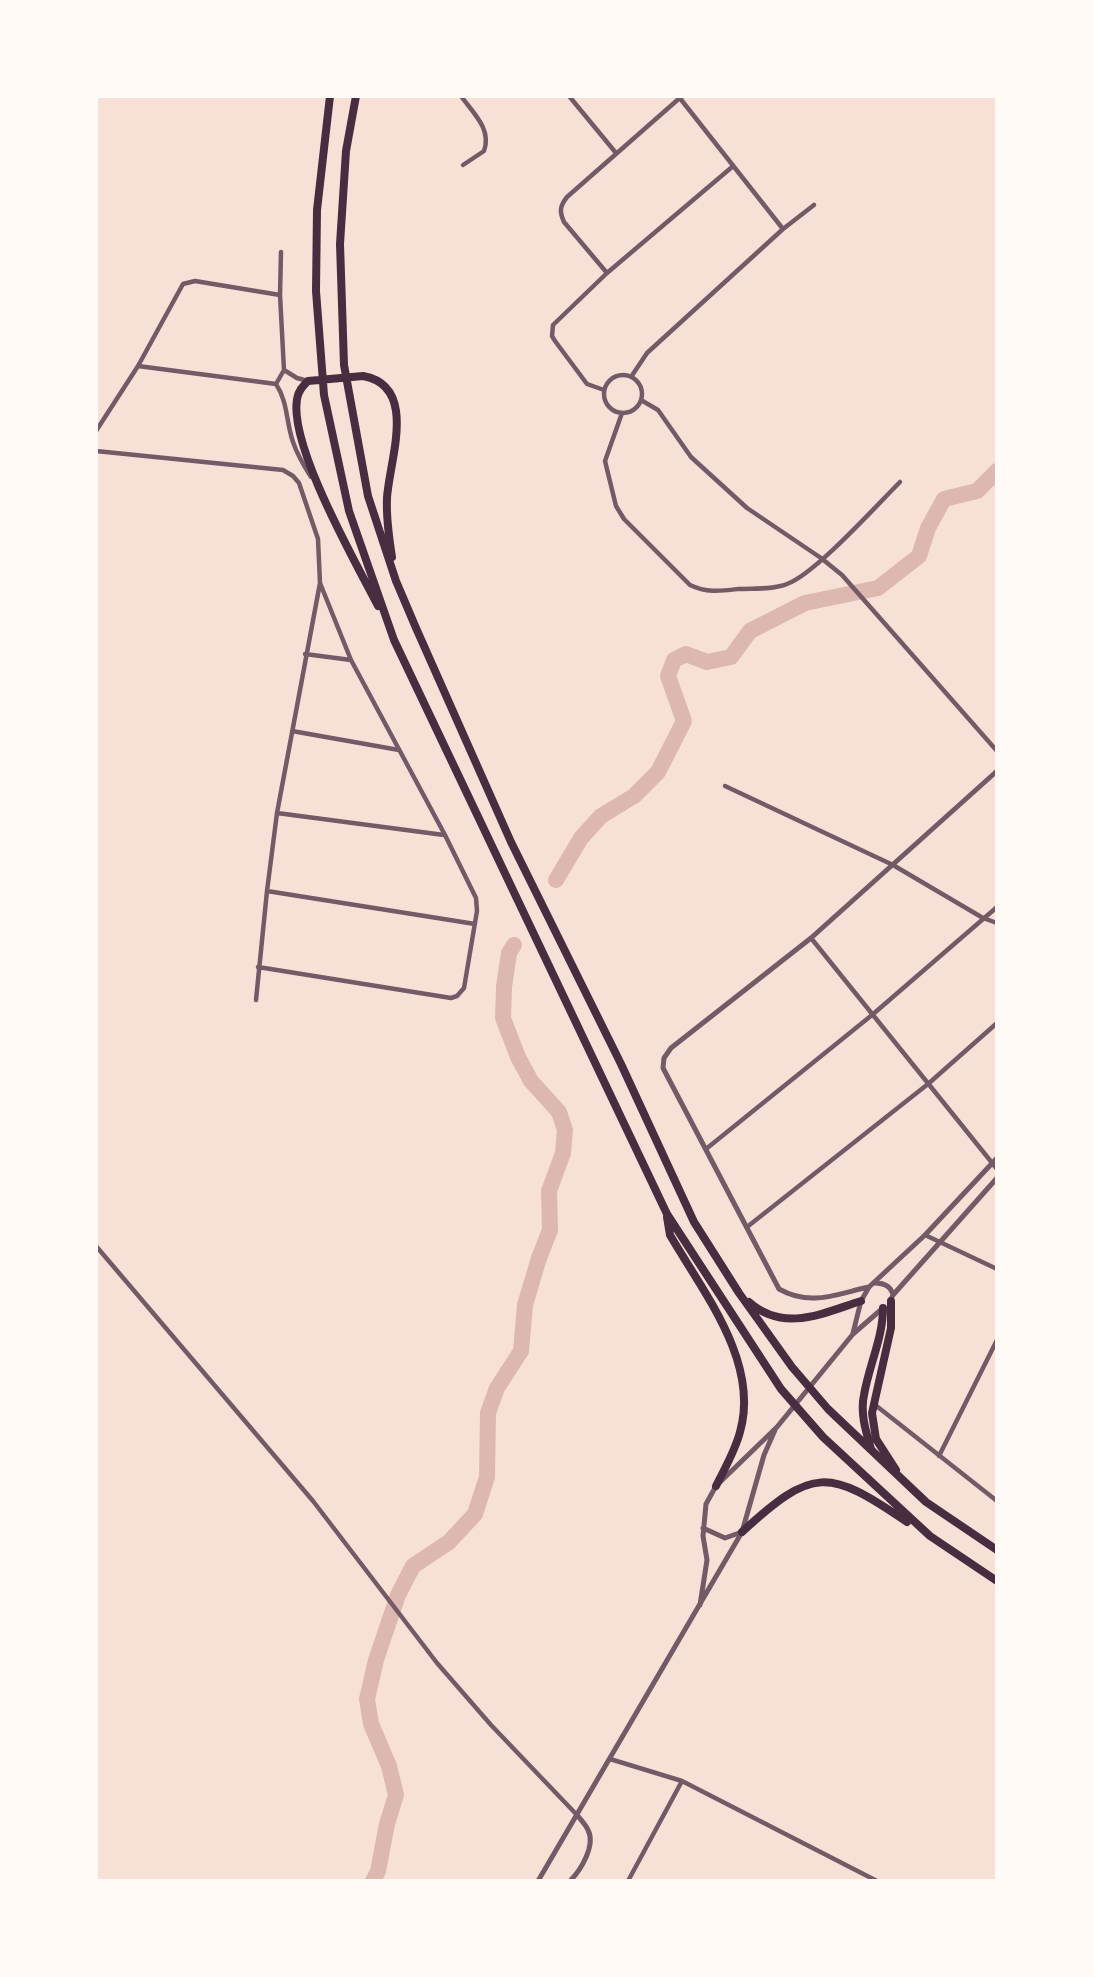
<!DOCTYPE html>
<html>
<head>
<meta charset="utf-8">
<style>
  body { margin:0 }
  #map { position:relative; width:1093px; height:1977px; overflow:hidden; background:#f7e1d7; font-family:"Alegreya Sans",sans-serif }
  canvas { display:block }
  .frame { position:absolute; inset:0; border:98px solid #fffaf5; pointer-events:none }
</style>
</head>
<body>
<div id="map">
<canvas width="1093" height="1977"></canvas>
<div class="frame"></div>
</div>
<script>
const c = document.querySelector('canvas').getContext('2d');
c.lineJoin = 'round';
function trace(path, color, width, dash) {
  c.strokeStyle = color;
  c.lineWidth = width;
  c.lineCap = dash ? 'butt' : 'round';
  c.setLineDash(dash || []);
  c.stroke(path);
}
const river = new Path2D(`
  M556,880L581,838L601,816L634,796L658,772L684,721L668,676L674,660L686,654L707,662L731,657L750,631L805,603L878,588L919,556L928,528L944,499L977,491L997,471
  M373,1881L378,1871L387,1824L396,1795L389,1766L371,1724L367,1699L376,1660L398,1595L413,1566L449,1542L475,1514L487,1477L488,1413L497,1388L521,1351L525,1305L539,1258L550,1230L549,1191L563,1153L565,1130L559,1112L531,1081L518,1057L503,1018L504,987L509,953L514,945`);
const minor = new Path2D(`
  M461,96C473,113 492,129 484,151L463,165
  M569,96L616,153
  M679,97L783,229
  M607,273L564,222C559,211 560,206 567,197L682,96
  M138,366L276,384
  M284,370L297,378L308,381
  M604 394a19 19 0 1 1 38 0a19 19 0 1 1-38 0Z
  M631,377L647,353L783,229L814,205
  M276,384L284,370L280,295L281,252
  M276,384C288,402 286,422 293,442C297,454 304,466 311,477
  M604,390L587,384L555,341L552,336L553,325L607,273L732,167
  M641,400L658,410L691,457L747,508L821,558L842,575L997,751
  M622,413L605,461L616,506L624,519L690,585C706,593 721,591 738,589C753,588 772,590 787,584C815,574 876,506 900,482
  M96,431L138,366L183,284L195,281L280,295
  M96,451L283,470L293,476L299,483L318,539L320,583L277,813L267,891L256,1000
  M305,654L351,660
  M292,731L399,750
  M725,786L893,865L983,918L997,923
  M277,813L444,835
  M267,891L475,924
  M811,938L997,1169
  M258,967L451,998L457,996L464,988L477,911L476,898L445,835L351,660L320,583
  M706,1149L872,1015L997,907
  M747,1227L928,1084L997,1023
  M925,1235L997,1269
  M96,1246L313,1501L437,1663L491,1725L577,1815
  M874,1404L997,1501
  M939,1456L997,1340
  M610,1759L682,1781L877,1881
  M628,1881L682,1781`);
const tertiary = new Path2D(`
  M875,1283C884,1283 891,1286 893,1295
  M869,1287C836,1294 811,1307 779,1289L663,1068L664,1058L671,1048L811,938L997,771
  M890,1301L893,1295L997,1178
  M853,1333L861,1301L869,1287L925,1235L997,1158
  M703,1528L725,1538L742,1532
  M700,1605L707,1560L703,1536L706,1504L716,1486L777,1427L853,1334L883,1308
  M538,1881L742,1532L764,1455L775,1430
  M570,1881C581,1870 596,1845 588,1830C586,1825 581,1820 578,1816`);
const motorway = new Path2D(`
  M330,96L317,210L316,291L324,395L349,511L394,640L667,1214L781,1389L823,1437L930,1536L997,1581
  M356,96L346,151L340,244L344,365L368,496L396,581L416,628L511,842L621,1064L694,1222L739,1293L792,1367L828,1409L926,1502L997,1550
  M378,606C355,561 289,446 297,399C298,391 303,386 308,381L363,376C419,386 389,461 387,498C386,518 389,538 392,557
  M667,1217L670,1235C703,1292 760,1362 740,1432C735,1451 725,1468 716,1486
  M891,1301V1328L872,1413L876,1439L896,1470
  M749,1302C784,1333 823,1313 861,1301
  M871,1449C866,1432 860,1413 864,1395C869,1365 883,1338 883,1308
  M742,1532C813,1467 828,1468 907,1522`);
trace(river, '#dcb8b0', 16);
trace(minor, '#755966', 4.5);
trace(tertiary, '#755966', 5);
trace(motorway, '#4a2c40', 8);
</script>
</body>
</html>
